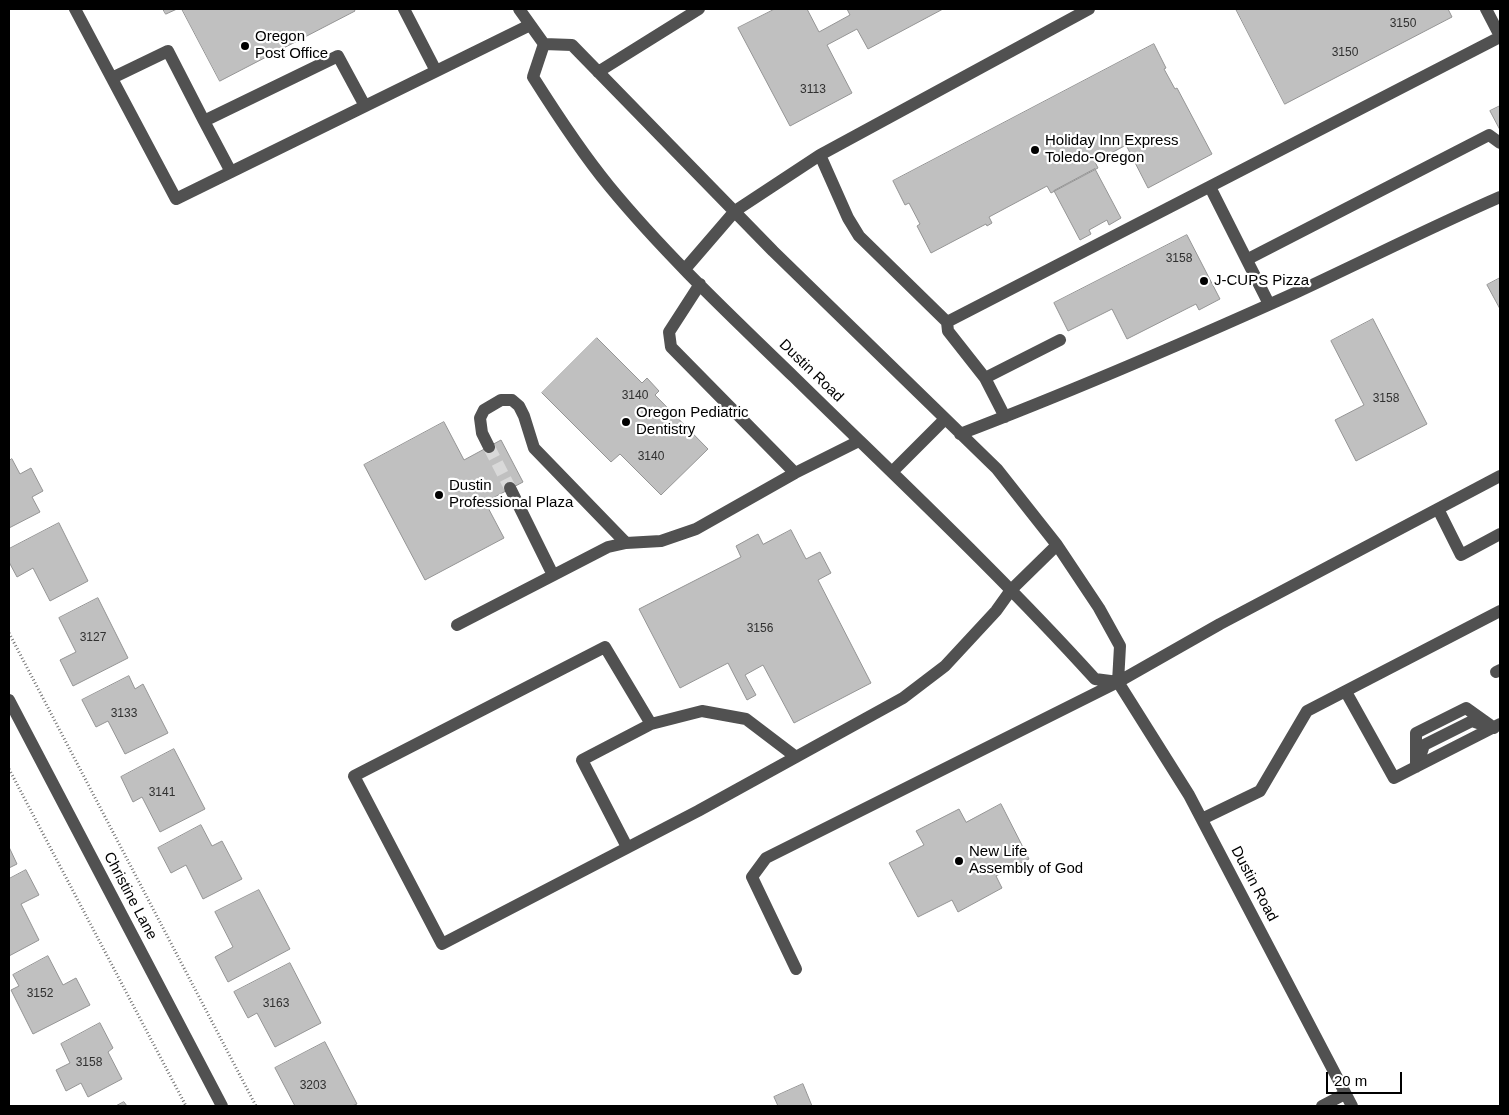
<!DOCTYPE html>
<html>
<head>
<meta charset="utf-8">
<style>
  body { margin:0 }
  #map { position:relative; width:1509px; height:1115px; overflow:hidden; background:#fff; font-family:Helvetica,sans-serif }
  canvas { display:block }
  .frame { position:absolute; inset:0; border:10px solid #000; pointer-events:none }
  .scale { position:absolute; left:1326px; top:1072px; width:76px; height:22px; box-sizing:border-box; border:2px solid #000; border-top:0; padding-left:6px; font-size:15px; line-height:18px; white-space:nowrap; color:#000; -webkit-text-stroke:4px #fff; paint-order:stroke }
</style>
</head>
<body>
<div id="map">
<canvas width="1509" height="1115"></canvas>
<div class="frame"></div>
<div class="scale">20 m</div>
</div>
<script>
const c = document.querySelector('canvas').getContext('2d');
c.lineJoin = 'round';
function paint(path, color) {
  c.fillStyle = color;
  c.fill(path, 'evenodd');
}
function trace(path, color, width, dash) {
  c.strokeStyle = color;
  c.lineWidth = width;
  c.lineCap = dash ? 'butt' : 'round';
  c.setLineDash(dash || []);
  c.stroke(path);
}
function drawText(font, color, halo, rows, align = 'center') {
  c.font = font + ' Helvetica,sans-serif';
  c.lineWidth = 4.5;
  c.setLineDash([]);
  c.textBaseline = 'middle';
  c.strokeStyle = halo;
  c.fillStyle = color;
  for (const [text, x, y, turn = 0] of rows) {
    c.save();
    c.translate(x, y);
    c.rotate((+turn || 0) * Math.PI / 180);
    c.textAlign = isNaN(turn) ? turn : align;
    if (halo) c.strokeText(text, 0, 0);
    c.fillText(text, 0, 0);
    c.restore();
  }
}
const building = new Path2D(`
  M163,9H177L166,14Z
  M182,9H354L355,11L220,81Z
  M775,9H807L819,32L850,15L847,9H943L868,49L857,29L827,45L852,93L790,126L738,28Z
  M1236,9H1448L1452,17L1285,104Z
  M1154,44L1166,68L1164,69L1175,89L1177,88L1212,154L1148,188L1126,145L1095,162L1098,168L1051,193L1047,186L989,217L992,223L987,226L986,224L931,253L917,226L920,224L909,203L905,205L893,181Z
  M1500,106V130L1490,111Z
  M1095,169L1121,218L1109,225L1107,220L1089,230L1091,234L1080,240L1054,191Z
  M1187,235L1220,299L1199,310L1196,304L1127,339L1112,309L1068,331L1054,303Z
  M1500,278V309L1487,285Z
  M1373,319L1427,424L1356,461L1335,420L1364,405L1331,341Z
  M597,338L642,383L647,378L659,391L655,395L708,449L661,495L620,454L611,462L542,393Z
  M444,422L464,460L501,440L523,482L485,502L504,538L425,580L364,465Z
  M12,459L20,474L31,468L43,491L32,497L40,512L9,528V461Z
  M59,523L88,581L50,601L33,568L17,577L9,562V549Z
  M791,530L806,559L820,552L831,573L818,580L871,683L794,723L763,665L745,675L756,695L747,700L728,663L680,688L639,609L741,557L736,546L758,534L763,544Z
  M98,598L128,658L73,686L60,660L76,652L59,618Z
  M129,676L135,689L143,684L168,733L125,754L108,721L96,727L82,700Z
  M174,749L205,809L160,832L142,797L133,802L121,777Z
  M1001,804L1029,859L996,876L1002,888L958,912L952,900L918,917L889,863L924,845L916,831L959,809L966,822Z
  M201,825L212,846L222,841L242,879L203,899L186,865L171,873L158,848Z
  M9,847L17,864L9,868Z
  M26,870L39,895L21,904L39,940L9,956V879Z
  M259,890L290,949L228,982L215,957L233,947L215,912Z
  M48,956L63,985L76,978L90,1005L33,1034L11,990L19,986L13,975Z
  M290,963L321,1023L275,1047L257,1013L248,1018L234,992Z
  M100,1023L113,1048L108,1052L122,1079L88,1097L81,1083L66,1091L56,1070L70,1063L61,1044Z
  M325,1042L357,1104L352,1106H295L275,1068Z
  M803,1084L812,1106H778L774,1097Z
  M124,1102L127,1106H116Z`);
const minorTunnel = new Path2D(`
  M489,447L510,488`);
const path = new Path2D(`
  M9,633L256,1106
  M9,769L186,1106`);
const minor = new Path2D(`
  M75,9L176,199L530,25
  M404,9L436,71
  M519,9L544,44
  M1486,9L1500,36
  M544,44L572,45L773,251L997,469L1057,545L1099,608L1120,646L1118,682L1189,795L1352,1106
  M544,44L533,77C557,115 581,152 609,186C665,254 730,315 794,377C895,476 999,573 1095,679L1118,682
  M598,72L699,9
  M112,78L168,51L204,121L338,56L365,106
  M204,121L231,172
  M820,155L848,218L859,236L947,322
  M1210,187L1269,304
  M1248,259L1489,135L1500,143
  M685,269L735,211L820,155L1089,9
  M700,284L669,332L671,347L795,473L859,441
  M985,378L1060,340
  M1005,417L985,378L948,331L947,322L1500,37
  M960,434C1073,391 1184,343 1295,293C1364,261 1431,227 1500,197
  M489,447L482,433L480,418L484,410L501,400H512L519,406L524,416L534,448L626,543
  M892,472L945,419
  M510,488L553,575
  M1438,509L1461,555L1500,534
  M457,625L608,547L626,543L661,541L696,529L795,473
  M1496,672L1500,670
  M1346,692L1394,778L1500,724
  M9,700L222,1106
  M796,757L746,719L702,711L651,724L605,647L354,776L442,944L698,811L903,698L945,666L996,611L1011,590L1057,545
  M1419,760L1424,745L1472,721L1484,725
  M1416,767V733L1466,708L1494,728
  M1202,819L1260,791L1307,711L1500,611
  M627,847L582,760L651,724
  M796,969L752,877L766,858L1118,682L1220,624L1500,476
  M1322,1106L1345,1094`);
const markers = [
  [245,46,5,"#000"],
  [1035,150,5,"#000"],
  [1204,281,5,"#000"],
  [626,422,5,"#000"],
  [439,495,5,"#000"],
  [959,861,5,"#000"]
];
const numberNames = [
  ["3150",1403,24],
  ["3150",1345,53],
  ["3113",813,90],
  ["3158",1179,259],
  ["3140",635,396],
  ["3158",1386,399],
  ["3140",651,457],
  ["3156",760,629],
  ["3127",93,638],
  ["3133",124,714],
  ["3141",162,793],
  ["3152",40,994],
  ["3163",276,1004],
  ["3158",89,1063],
  ["3203",313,1086]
];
const poiNames = [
  ["Oregon",255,37],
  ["Post Office",255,54],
  ["Holiday Inn Express",1045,141],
  ["Toledo-Oregon",1045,158],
  ["J-CUPS Pizza",1214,281],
  ["Oregon Pediatric",636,413],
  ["Dentistry",636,430],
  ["Dustin",449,486],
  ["Professional Plaza",449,503],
  ["New Life",969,852],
  ["Assembly of God",969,869]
];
const streetNames = [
  ["Dustin Road",811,371,44],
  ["Dustin Road",1254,884,62],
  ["Christine Lane",130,896,62]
];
paint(building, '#c0c0c0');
trace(building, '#959595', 1);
trace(minorTunnel, '#d9d9d9', 12, [12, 6]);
trace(path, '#737373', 3, [1, 2.5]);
trace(minor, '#515151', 12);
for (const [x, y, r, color] of markers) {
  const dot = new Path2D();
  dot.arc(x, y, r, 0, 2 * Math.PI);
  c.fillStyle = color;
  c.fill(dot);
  trace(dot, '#fff', 2);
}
drawText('12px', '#303030', null, numberNames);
drawText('15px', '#000', '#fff', poiNames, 'left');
drawText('15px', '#000', '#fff', streetNames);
</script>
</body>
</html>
